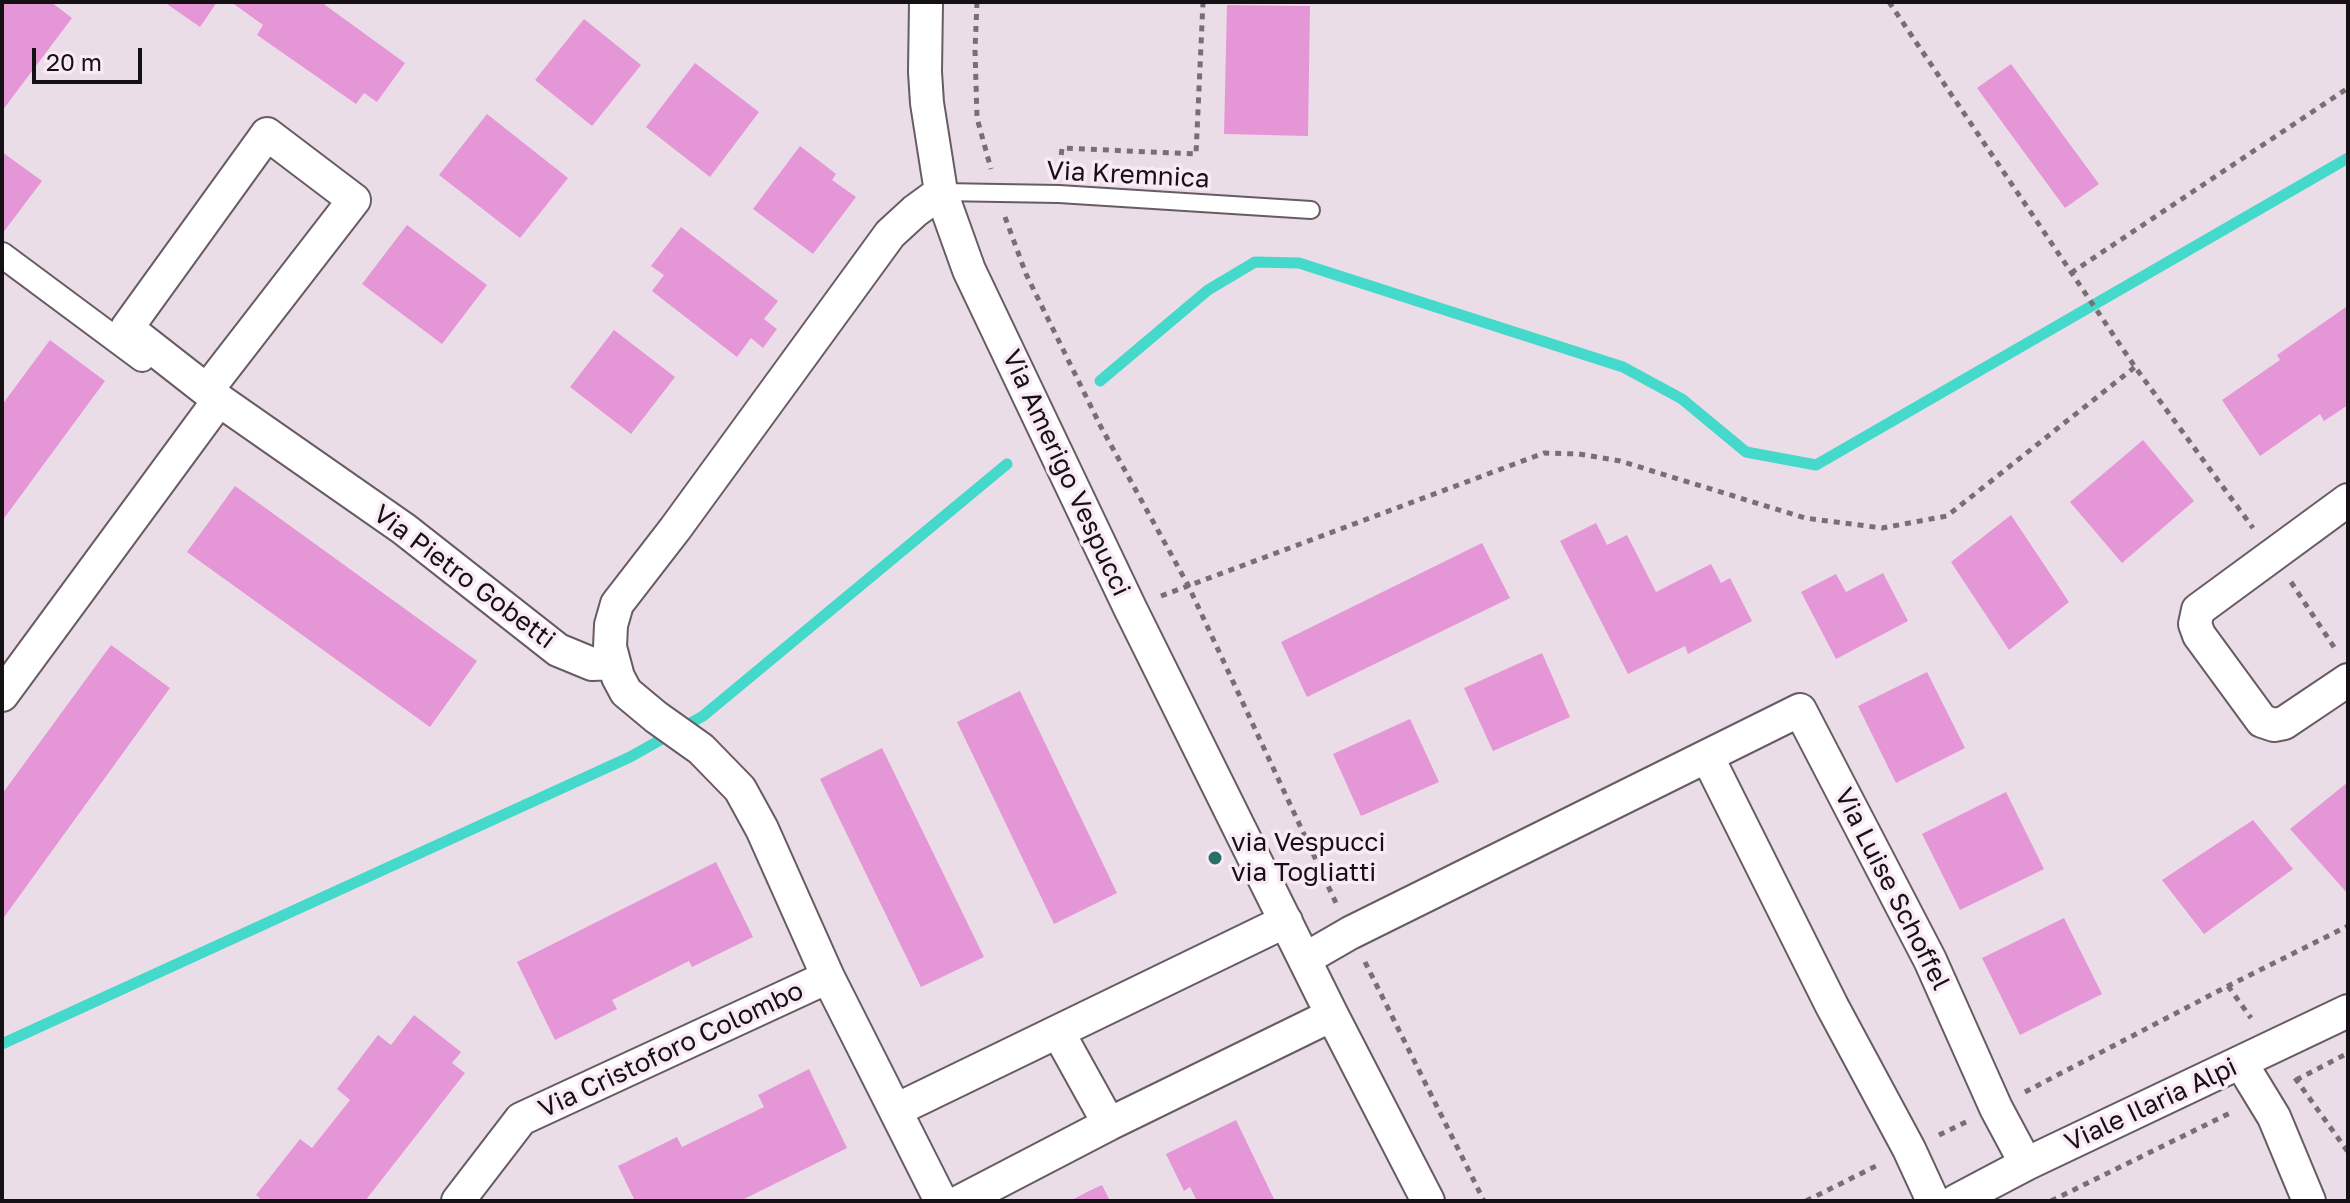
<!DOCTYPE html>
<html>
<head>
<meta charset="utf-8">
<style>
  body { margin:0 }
  #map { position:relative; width:2350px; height:1203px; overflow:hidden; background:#ebdde8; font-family:"Golos Text",sans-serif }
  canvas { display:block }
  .frame { position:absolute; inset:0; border:4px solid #151014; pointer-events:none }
  .scale { position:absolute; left:32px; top:48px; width:110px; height:36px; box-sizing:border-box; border:4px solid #151014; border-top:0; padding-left:10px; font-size:24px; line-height:28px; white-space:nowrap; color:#151014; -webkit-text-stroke:6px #f9eaf5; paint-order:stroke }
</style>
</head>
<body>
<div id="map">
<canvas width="2350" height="1203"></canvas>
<div class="frame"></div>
<div class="scale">20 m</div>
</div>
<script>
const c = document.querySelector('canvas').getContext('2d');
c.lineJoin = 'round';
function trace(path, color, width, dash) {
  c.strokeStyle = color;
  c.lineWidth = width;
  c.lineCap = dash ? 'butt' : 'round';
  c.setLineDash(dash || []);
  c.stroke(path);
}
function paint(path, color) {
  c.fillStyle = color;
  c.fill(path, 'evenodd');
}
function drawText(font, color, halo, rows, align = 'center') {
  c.font = font + ' "Golos Text",sans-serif';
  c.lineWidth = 7;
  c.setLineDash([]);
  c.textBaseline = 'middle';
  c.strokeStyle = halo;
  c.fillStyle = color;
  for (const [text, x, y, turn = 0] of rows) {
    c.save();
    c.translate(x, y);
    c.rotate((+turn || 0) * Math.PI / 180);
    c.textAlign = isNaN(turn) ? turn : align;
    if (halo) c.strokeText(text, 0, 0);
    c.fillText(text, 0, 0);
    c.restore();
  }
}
const stream = new Path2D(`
  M1100,381L1208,290L1255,262L1299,263L1623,367L1682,399L1746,452L1816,465L2348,158
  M2,1044L630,757L703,716L1007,464`);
const building = new Path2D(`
  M2,2H51L72,18L2,111Z
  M164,2H217L200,27Z
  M231,2H321L405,63L377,102L364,93L356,104L257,35L263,25Z
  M1227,5L1310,6L1308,136L1224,134Z
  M584,19L641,65L592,126L535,80Z
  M695,63L759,112L710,177L646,127Z
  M2011,64L2099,184L2065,208L1977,88Z
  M487,114L568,178L520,238L439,175Z
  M800,146L836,174L832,180L856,197L813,254L753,209Z
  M2,152L42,181L2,234Z
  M407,225L487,285L442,344L362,284Z
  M681,227L778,301L764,319L777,329L763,348L751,338L737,357L652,291L664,275L651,266Z
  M2346,307L2348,310V405L2324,421L2320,414L2260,456L2222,400L2280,360L2277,355Z
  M614,330L675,377L631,434L570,387Z
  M50,340L105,381L2,521V405Z
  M2143,440L2194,501L2122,563L2070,502Z
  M235,486L477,661L430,727L187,552Z
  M2011,515L2069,602L2009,650L1951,562Z
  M1596,523L1607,545L1627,535L1656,592L1711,564L1721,583L1730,578L1752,621L1688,654L1685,646L1628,674L1560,541Z
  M1482,543L1510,598L1307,697L1281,642Z
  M1883,573L1908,621L1836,659L1801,592L1836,574L1846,592Z
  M111,645L170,688L2,920V794Z
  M1542,653L1570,717L1493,751L1464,688Z
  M1927,672L1965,748L1896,783L1858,706Z
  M1020,691L1117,893L1054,924L957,722Z
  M1410,719L1439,782L1361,816L1333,754Z
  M882,748L984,957L921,987L820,779Z
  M2348,782V894L2290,829Z
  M2006,792L2044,869L1960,910L1922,834Z
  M2253,820L2293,869L2204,934L2162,880Z
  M716,862L753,937L692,967L689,961L612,1000L617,1009L555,1040L517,962Z
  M2064,918L2102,994L2020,1035L1982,958Z
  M414,1015L461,1052L452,1063L465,1073L365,1201H263L256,1195L300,1139L312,1148L350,1100L337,1089L378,1035L391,1045Z
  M809,1069L847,1148L740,1201H635L618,1166L677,1137L682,1147L764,1107L758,1095Z
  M1236,1120L1275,1201H1197L1190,1187L1184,1191L1166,1154Z
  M1102,1185L1110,1201H1070L1089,1191Z`);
const path = new Path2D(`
  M977,2L975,50L977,118L991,169
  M1889,2L2135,367L2253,528
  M1060,167L1062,148L1196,154L1203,2
  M1005,217L1026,274L1101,427L1188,585L1336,903
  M2071,273L2348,88
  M2291,582L2336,650
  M1161,596L1544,453L1579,454L1620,461L1805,518L1882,528L1947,516L2135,367
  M1365,962L1484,1201
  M2228,986L2251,1018
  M2295,1078L2348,1152
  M2296,1080L2348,1053
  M2025,1092L2228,986L2348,926
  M1939,1135L1966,1122
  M1806,1201L1880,1164
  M2051,1201L2232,1112`);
const service = new Path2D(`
  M941,192L1059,194L1311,210`);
const pedestrian = new Path2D(`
  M2,255L142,359`);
const minor = new Path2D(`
  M926,2L925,72L927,103L941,192L969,270L1130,608L1332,1015L1428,1201
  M207,390L354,200L267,134L127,328L219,400
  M2348,500L2198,610L2195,624L2199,635L2262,721L2274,725L2284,723L2348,680
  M2,695L219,400L404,529L558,650L592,664L614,663
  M1707,756L1832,1006L1909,1149L1933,1201
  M1305,959L1350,933L1800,710L1930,960L1996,1108L2026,1164
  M1058,1032L1109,1124
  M2241,1063L2274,1117L2309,1201
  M896,1110L1286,921
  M458,1201L521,1119L828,977
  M941,1201L828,977L762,829L740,789L701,749L656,717L626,692L618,677L610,647L611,625L617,604L675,529L890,234L915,211L941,192
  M961,1201L1109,1124L1332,1015
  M1956,1201L2026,1164L2348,1011`);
const markers = [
  [1215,858,8,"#276f68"]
];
const streetNames = [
  ["Via Kremnica",1128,175,3],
  ["Via Amerigo Vespucci",1066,473,65],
  ["Via Pietro Gobetti",464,577,37],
  ["Via Luise Schoffel",1892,889,63],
  ["Via Cristoforo Colombo",671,1050,-25],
  ["Viale Ilaria Alpi",2151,1105,-25]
];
const poiNames = [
  ["via Vespucci",1231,843],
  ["via Togliatti",1231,873]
];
trace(stream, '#44d9ca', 11);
paint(building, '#e596d6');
trace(service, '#675b64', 20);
trace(pedestrian, '#675b64', 28);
trace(minor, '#675b64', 36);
trace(path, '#786f76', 5, [6, 6]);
trace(service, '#fff', 16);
trace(pedestrian, '#fff', 24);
trace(minor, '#fff', 32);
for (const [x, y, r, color] of markers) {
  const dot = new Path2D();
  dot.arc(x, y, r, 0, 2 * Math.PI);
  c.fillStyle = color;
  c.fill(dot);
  trace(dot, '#f9eaf5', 3);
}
drawText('26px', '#151014', '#f9eaf5', streetNames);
drawText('26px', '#151014', '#f9eaf5', poiNames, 'left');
</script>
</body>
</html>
